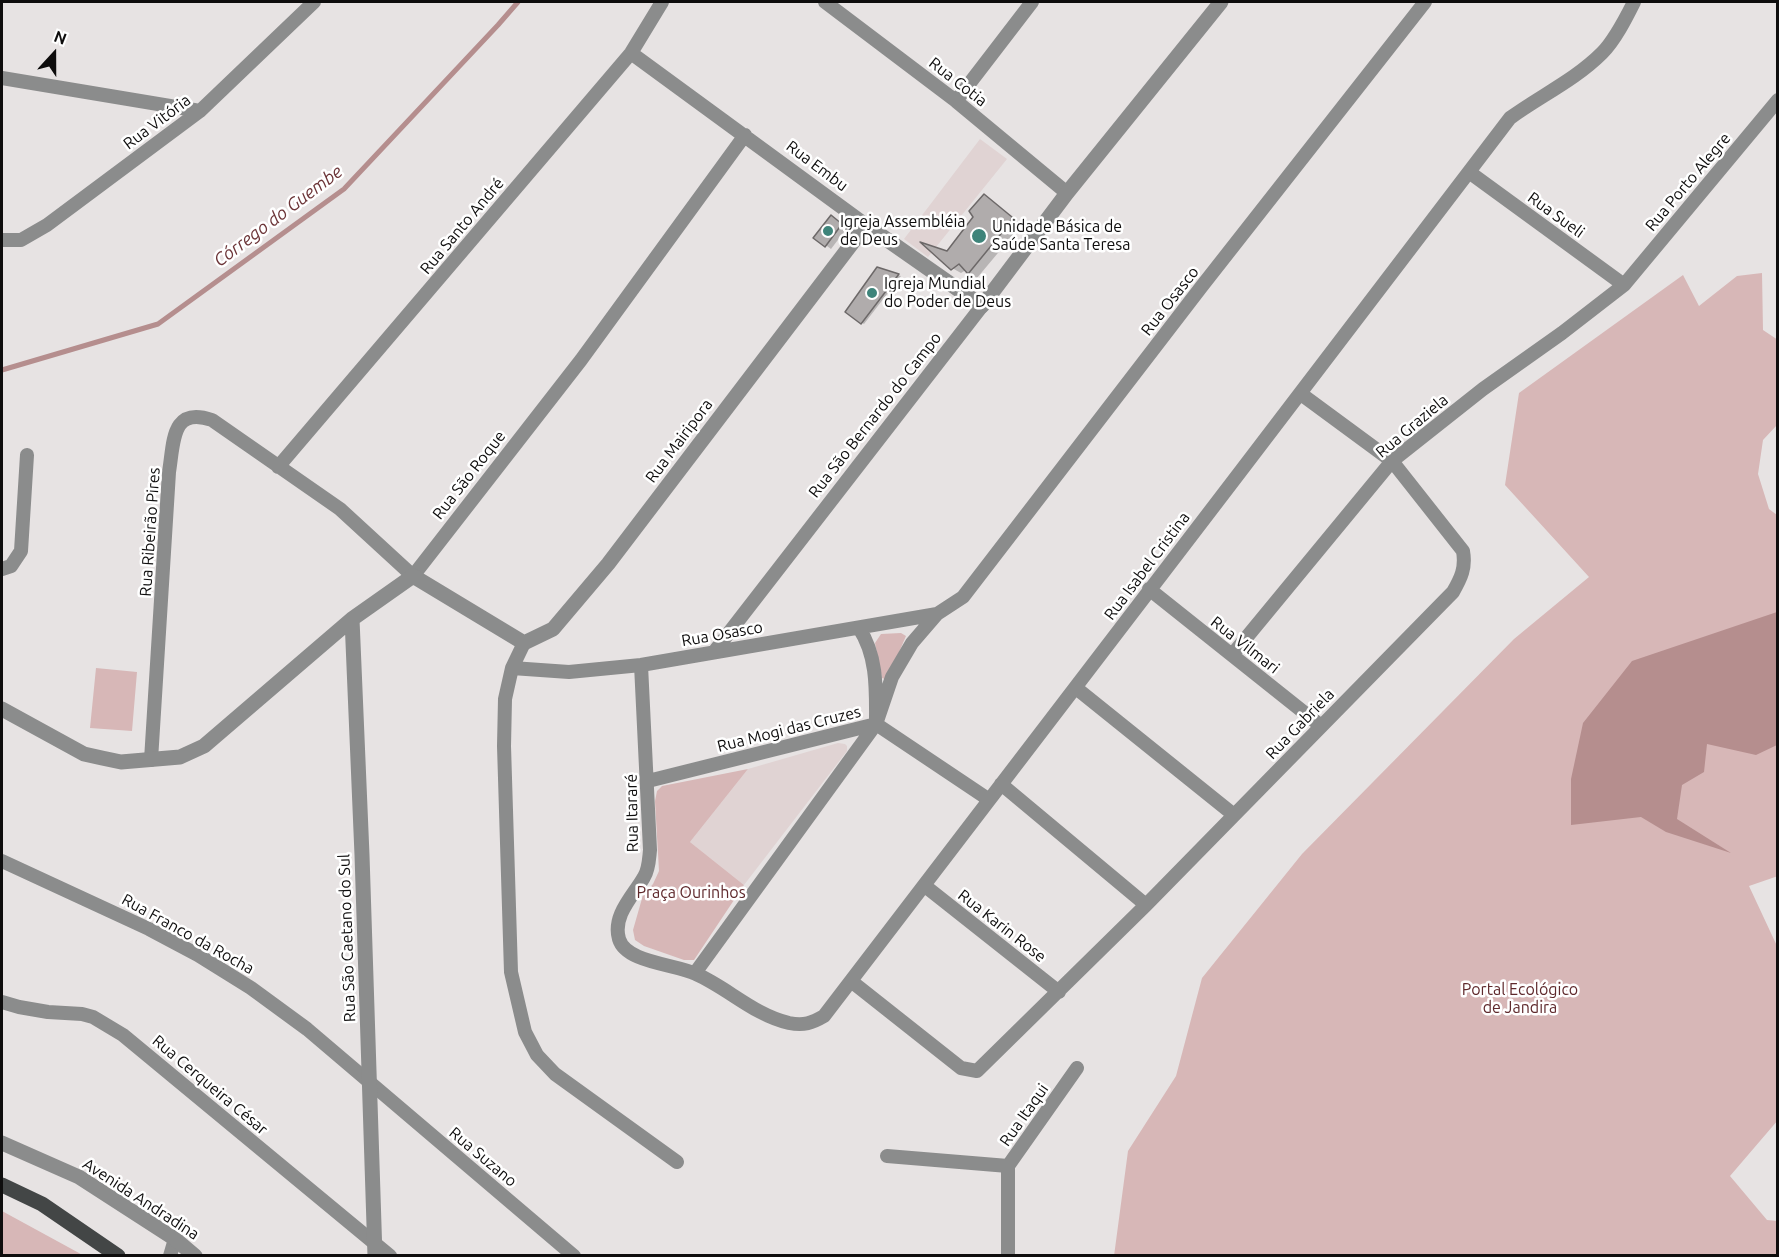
<!DOCTYPE html>
<html>
<head>
<meta charset="utf-8">
<style>
  body { margin:0 }
  #map { position:relative; width:1779px; height:1257px; overflow:hidden; background:#e7e3e3; font-family:Ubuntu,sans-serif }
  canvas { display:block }
  .frame { position:absolute; inset:0; border:3px solid #0e0d0d; pointer-events:none }
  .north { position:absolute; left:24px; top:24px; width:60px; height:60px; -webkit-text-stroke:4px #fff; paint-order:stroke; rotate:21deg; font-size:16px; font-weight:700; line-height:24px; text-align:center; color:#0e0d0d }
  .north::after { content:''; display:block; margin:auto; width:21px; height:27px; background:#0e0d0d; clip-path:polygon(50% 0,100% 100%,50% 72%,0 100%) }
</style>
</head>
<body>
<div id="map">
<canvas width="1779" height="1257"></canvas>
<div class="frame"></div>
<div class="north">N</div>
</div>
<script>
const c = document.querySelector('canvas').getContext('2d');
c.lineJoin = 'round';
function paint(path, color) {
  c.fillStyle = color;
  c.fill(path, 'evenodd');
}
function trace(path, color, width, dash) {
  c.strokeStyle = color;
  c.lineWidth = width;
  c.lineCap = dash ? 'butt' : 'round';
  c.setLineDash(dash || []);
  c.stroke(path);
}
function drawText(font, color, halo, rows, align = 'center') {
  c.font = font + ' Ubuntu,sans-serif';
  c.lineWidth = 5;
  c.setLineDash([]);
  c.textBaseline = 'middle';
  c.strokeStyle = halo;
  c.fillStyle = color;
  for (const [text, x, y, turn = 0] of rows) {
    c.save();
    c.translate(x, y);
    c.rotate((+turn || 0) * Math.PI / 180);
    c.textAlign = isNaN(turn) ? turn : align;
    if (halo) c.strokeText(text, 0, 0);
    c.fillText(text, 0, 0);
    c.restore();
  }
}
const built = new Path2D(`
  M980,139L1007,159L928,257L904,239Z
  M838,743L845,744L847,746V751L744,885L690,842L748,769Z`);
const green = new Path2D(`
  M1762,273L1763,330L1778,340L1777,425L1763,440L1758,474L1769,509L1777,515L1778,876L1749,886L1777,946L1778,1120L1730,1176L1767,1220L1777,1221V1255L1114,1256L1128,1151L1176,1076L1202,978L1302,854L1514,639L1589,577L1505,485L1519,393L1683,275L1699,306L1737,276Z
  M901,633L906,636L887,680L882,678L875,643L881,634Z
  M96,668L137,672L132,731L90,728Z
  M748,769L690,842L744,885L694,960H684L644,946L635,940L633,930L643,895L653,884L659,871L655,801L657,791L662,786Z
  M2,1211L79,1253L82,1255H2Z`);
const water = new Path2D(`
  M1777,612V745L1756,755L1707,744L1704,772L1682,785L1677,819L1731,853L1666,832L1641,817L1571,825V779L1583,723L1632,661Z`);
const shadow = new Path2D(`
  M985,196L1020,223L1018,229L977,278L966,270L961,273L952,268L948,252L974,217Z
  M837,220L847,228L831,249L815,237Z
  M878,269L901,276L864,324L847,312Z`);
const stream = new Path2D(`
  M2,370L158,324L344,189L498,25L518,2`);
const building = new Path2D(`
  M984,194L1012,217L1009,224L968,274L959,264L951,270L920,242L947,251L973,217L969,211Z
  M831,215L842,224L825,247L813,238Z
  M877,267L899,274L861,324L845,312Z`);
const minor = new Path2D(`
  M825,2L956,101L1067,193
  M631,53L866,225
  M2,78L200,111
  M956,101L1032,2
  M1469,172L1624,285
  M2,240H21L47,225L200,111L314,2
  M278,467L631,53L662,2
  M2,569L11,566L21,551L27,455
  M1149,589L1321,726
  M524,643L512,668L505,699L504,746L511,972L525,1032L537,1055L555,1074L677,1162
  M714,652L982,306
  M1232,655L1392,461L1483,389L1562,333L1624,285L1778,100
  M641,665L650,850C649,859 649,869 644,877C634,895 612,915 619,939C626,963 676,964 696,974C728,988 754,1015 789,1023C804,1026 812,1023 824,1016C1054,718 1281,417 1510,118C1540,96 1575,80 1602,53C1615,40 1626,18 1634,2
  M512,668L569,672L641,665L937,614L963,597L1202,286L1425,2
  M1076,688L1234,815
  M876,724L988,799
  M151,760L169,472C174,442 171,406 212,420L340,509L413,576L581,360L745,135
  M648,781L876,724C876,691 878,657 859,628
  M1001,784L1146,905
  M2,861L149,929L198,955L251,988L307,1029L574,1256
  M925,886L1059,992
  M695,973L876,724L892,677L912,643L937,614
  M851,981L961,1068L977,1071L1146,905L1453,592C1461,578 1466,568 1463,551L1392,461L1301,394
  M2,1002L19,1007L48,1012L82,1014L93,1017L123,1035L390,1256
  M887,1156L1008,1166
  M170,1256L175,1239
  M1008,1256V1166L1077,1068`);
const tertiary = new Path2D(`
  M352,619L362,855L375,1256
  M2,709L84,754L102,758L121,762L180,757L204,746L352,619L413,576L524,643L553,629L608,564L866,225L982,306L1067,193L1221,2
  M2,1143L79,1177L175,1239L195,1256`);
const primary = new Path2D(`
  M2,1185L42,1204L118,1256`);
const markers = [
  [828,231,6,"#3e847a"],
  [979,236,8,"#3e847a"],
  [872,293,6,"#3e847a"]
];
const streetNames = [
  ["Rua Cotia",958,82,38],
  ["Rua Vitória",157,122,-37],
  ["Rua Embu",817,166,37],
  ["Rua Porto Alegre",1688,182,-50],
  ["Rua Sueli",1556,215,36],
  ["Rua Santo André",462,226,-50],
  ["Rua Osasco",1170,301,-52],
  ["Rua São Bernardo do Campo",875,415,-52],
  ["Rua Graziela",1412,426,-40],
  ["Rua Mairipora",679,441,-53],
  ["Rua São Roque",469,475,-52],
  ["Rua Ribeirão Pires",150,532,-86],
  ["Rua Isabel Cristina",1147,566,-53],
  ["Rua Osasco",722,634,-10],
  ["Rua Vilmari",1245,645,38],
  ["Rua Gabriela",1300,724,-46],
  ["Rua Mogi das Cruzes",789,729,-14],
  ["Rua Itararé",632,813,-91],
  ["Rua Karin Rose",1002,926,38],
  ["Rua Franco da Rocha",188,934,29],
  ["Rua São Caetano do Sul",347,938,-92],
  ["Rua Cerqueira César",210,1085,40],
  ["Rua Itaqui",1024,1115,-55],
  ["Rua Suzano",483,1157,40],
  ["Avenida Andradina",141,1199,33]
];
const poiNames = [
  ["Igreja Assembléia",840,222],
  ["de Deus",840,240],
  ["Unidade Básica de",992,227],
  ["Saúde Santa Teresa",992,245],
  ["Igreja Mundial",884,284],
  ["do Poder de Deus",884,302]
];
const parkNames = [
  ["Praça Ourinhos",691,893],
  ["Portal Ecológico",1520,990],
  ["de Jandira",1520,1008]
];
const waterNames = [
  ["Córrego do Guembe",278,216,-37]
];
paint(built, '#e0d3d3');
paint(green, '#d7b7b7');
paint(water, '#b58e8e');
paint(shadow, '#0003');
trace(stream, '#b58e8e', 5);
paint(building, '#b0acac');
trace(building, '#6c6868', 1.5);
trace(minor, '#8b8c8c', 14);
trace(tertiary, '#8b8c8c', 15);
trace(primary, '#434646', 15);
for (const [x, y, r, color] of markers) {
  const dot = new Path2D();
  dot.arc(x, y, r, 0, 2 * Math.PI);
  c.fillStyle = color;
  c.fill(dot);
  trace(dot, '#fff', 2);
}
drawText('16px', '#0e0d0d', '#fff', streetNames);
drawText('16px', '#0e0d0d', '#fff', poiNames, 'left');
drawText('16px', '#5f292c', '#fff', parkNames);
drawText('italic 18px', '#6c3538', '#fff', waterNames);
</script>
</body>
</html>
